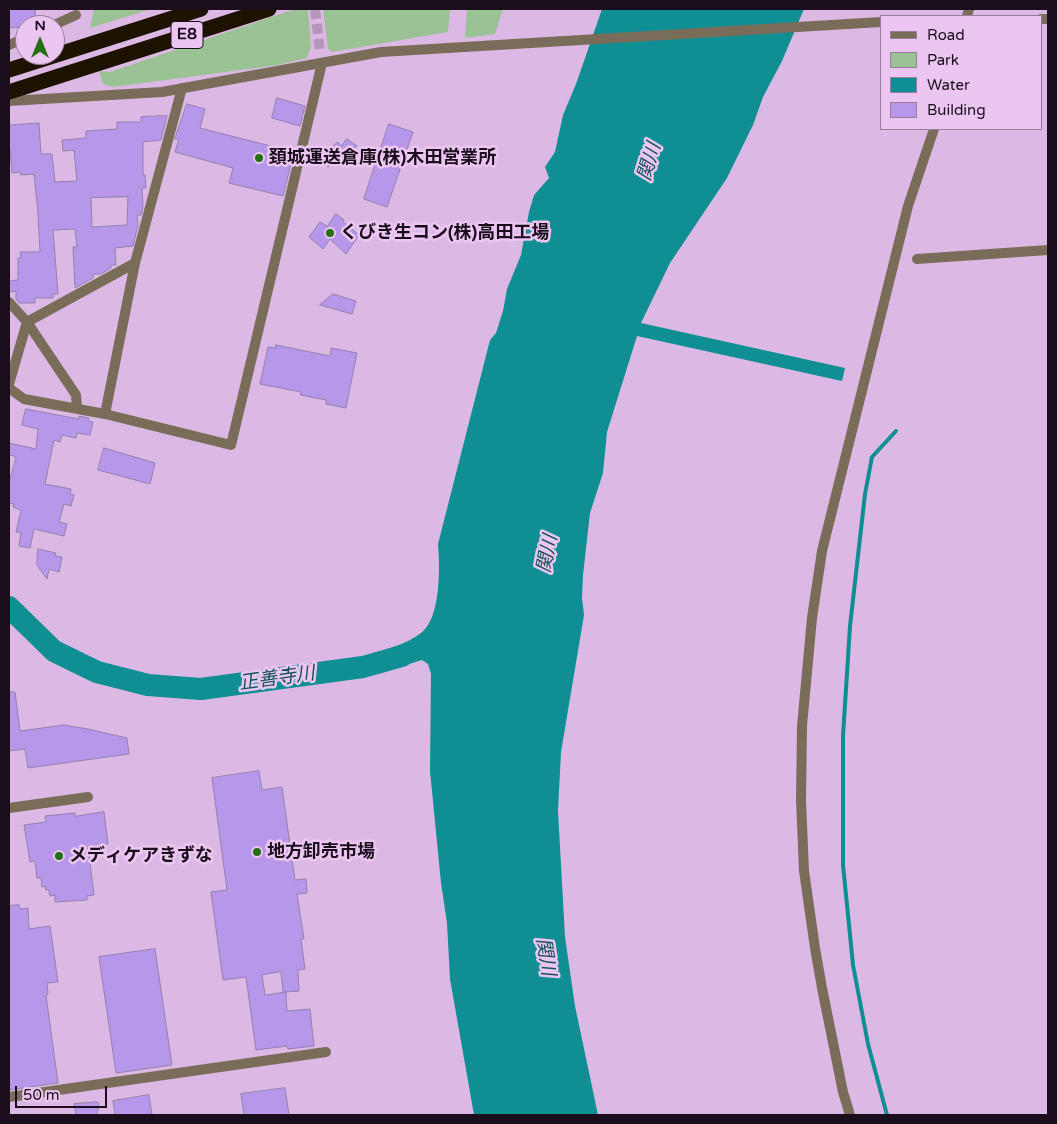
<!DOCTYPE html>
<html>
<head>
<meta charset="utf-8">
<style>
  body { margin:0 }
  #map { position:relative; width:1057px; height:1124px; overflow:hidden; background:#dcb9e4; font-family:"Varela Round",sans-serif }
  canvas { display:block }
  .frame { position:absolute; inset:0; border:10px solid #1a0d1c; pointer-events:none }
  .legend { position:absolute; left:880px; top:15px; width:162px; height:115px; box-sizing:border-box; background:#eac6f1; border:1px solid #977c9c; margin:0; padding:6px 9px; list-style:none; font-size:15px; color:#1a0d1c }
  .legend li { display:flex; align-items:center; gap:10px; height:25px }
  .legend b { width:25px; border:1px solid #977c9c }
  .north { position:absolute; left:15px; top:15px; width:50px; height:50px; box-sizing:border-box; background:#eac6f1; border:1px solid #977c9c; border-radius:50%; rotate:0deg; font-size:14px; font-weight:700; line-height:20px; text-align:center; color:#1a0d1c }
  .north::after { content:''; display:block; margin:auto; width:18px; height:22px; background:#246f12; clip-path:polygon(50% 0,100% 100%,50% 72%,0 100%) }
  .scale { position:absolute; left:15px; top:1086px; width:92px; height:22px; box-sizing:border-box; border:2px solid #1a0d1c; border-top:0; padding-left:6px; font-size:15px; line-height:18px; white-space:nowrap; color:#1a0d1c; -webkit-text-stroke:4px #eac6f1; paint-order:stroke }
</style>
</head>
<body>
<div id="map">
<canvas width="1057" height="1124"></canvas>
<div class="frame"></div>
<ul class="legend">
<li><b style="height:6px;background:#796d5a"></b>Road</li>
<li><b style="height:14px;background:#9bc294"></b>Park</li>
<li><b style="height:14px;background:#0f8e94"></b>Water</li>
<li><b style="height:14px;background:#b697ea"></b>Building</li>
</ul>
<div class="north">N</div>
<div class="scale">50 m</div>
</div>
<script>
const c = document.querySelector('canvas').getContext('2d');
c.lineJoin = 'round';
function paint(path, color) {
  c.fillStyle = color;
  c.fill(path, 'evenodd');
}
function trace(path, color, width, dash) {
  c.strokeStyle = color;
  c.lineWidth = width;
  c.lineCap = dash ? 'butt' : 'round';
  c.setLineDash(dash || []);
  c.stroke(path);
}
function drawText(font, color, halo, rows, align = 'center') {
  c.font = font + ' "Varela Round","Noto Sans JP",sans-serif';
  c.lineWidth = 5;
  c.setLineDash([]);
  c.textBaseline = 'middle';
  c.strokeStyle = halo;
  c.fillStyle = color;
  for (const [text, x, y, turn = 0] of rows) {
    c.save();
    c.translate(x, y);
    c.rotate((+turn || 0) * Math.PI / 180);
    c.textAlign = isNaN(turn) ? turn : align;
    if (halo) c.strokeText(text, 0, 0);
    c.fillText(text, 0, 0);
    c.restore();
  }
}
const green = new Path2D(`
  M94,9H151L90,28Z
  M295,9H308L311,47L307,58L278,65L113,87L103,84L99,71L110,72Z
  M323,9H450L448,32L332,52L328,49Z
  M467,9H503L495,34L465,38Z`);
const water = new Path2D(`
  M602,9H804L782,61L763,97L753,125L727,178L670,263L641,323L845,368L842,381L637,336L607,432L603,473L590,513L583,575L582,598L584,615L561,752L558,811L565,937L575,1006L598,1115H474L450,979L447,923L441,883L430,771L431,674L428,664L422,660L377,674L371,654C387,649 407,644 421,633C441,618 440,567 438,544L490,340L496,333L503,311L507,289L521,255L529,212L534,195L549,178L545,167L555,152L563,115L576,84Z`);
const stream = new Path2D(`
  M887,1115L868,1044L853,965L843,865V736L850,626L865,494L872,457L896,431`);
const river = new Path2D(`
  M9,607L54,651L97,672L148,685L201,689L363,667L402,656`);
const building = new Path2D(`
  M9,9H35L36,25H25V27L9,28Z
  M277,98L305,106L300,126L272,118Z
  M187,104L205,109L200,128L294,152L283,196L229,183L233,168L175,152L179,139H175Z
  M167,116L161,140L143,142V175H145L146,188H142L143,208L141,215H137L138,225L133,246L115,248L116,265H111V268L101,274H93V278L75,288L73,247H77L75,229L53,230L58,294H53V298H35V303H19L16,299V291L9,292V281L18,280V258H21L20,252H40L38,213L34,174L21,175L20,172L12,173L10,149L9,150V125L39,123L41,154H52L55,182L77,181L74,150L63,151L62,140L86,138V131L117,129V122H141V117ZM128,197L127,225L92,227L91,198Z
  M389,124L413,132L387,207L364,199Z
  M347,139L357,146L328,167L326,165L331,159L326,151L338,142L341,146Z
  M336,214L344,220L343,222L359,235L346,254L330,239L323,249L309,237L320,222L327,226Z
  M333,294L356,301L352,314L320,305Z
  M276,345L330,356L331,348L357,353L346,408L326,404V400L300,395L301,392L260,384L268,347L275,348Z
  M26,409L79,419V416L89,418L88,421L93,422L90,435L77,433L76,438L62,435L60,442L54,440L45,484L71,489L70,494L74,495L71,506L64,504L59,522L67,524L64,536L34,529L30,548L19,546L21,533L16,532L21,510L13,507L14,504L9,503V482L16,458L14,456L9,455V443L36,449L38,429L22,425Z
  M104,448L155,463L150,484L98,470Z
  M38,549L56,553L55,556L62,557L59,572L49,569L47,579L37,565Z
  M9,692H15L20,731L64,725L88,729L127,738L129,754L28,768L25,749L9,751Z
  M259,771L262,790L282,787L295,880L306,879L307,893L297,894L304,939H301L305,969L298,970L299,991L286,992L287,1011L310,1009L314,1046L288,1049L287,1046L256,1050L246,977L223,980L211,892L227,890L212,778ZM281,972L283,992H286L265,995L262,975Z
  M104,812L108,844L88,846L94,895L87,896V900L55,902V895L50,896L49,890H46L45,886L42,887L41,878H37L35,861L30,862L24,825L46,822L45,816L75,813V816Z
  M19,905L20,909L28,908L29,929L50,926L58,982L47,983L48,994L46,995L58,1083L9,1090V906Z
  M155,949L172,1065L116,1073L99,957Z
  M285,1088L289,1115H244L241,1094Z
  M149,1095L152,1115H115L113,1101Z
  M97,1102L99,1103L97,1115H76L74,1104Z`);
const tertiaryTunnel = new Path2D(`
  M315,9L320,52`);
const minor = new Path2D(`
  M967,16L969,9
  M54,25L76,15
  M9,45L25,38
  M917,259L1048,250
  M9,302L27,322L9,384
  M9,388L24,399L105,414L231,445L322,63
  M77,408L76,395L27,322L135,263
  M105,414L135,263L182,88
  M9,808L88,797
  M9,1097L326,1052
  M850,1115L843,1092L822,988L815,948L804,871L801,800L802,726L812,618L822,551L908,206L934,129`);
const tertiary = new Path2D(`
  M1041,19H1048
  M9,101L162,92L381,52L881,22
  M9,306H11`);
const motorway = new Path2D(`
  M9,70L201,9
  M9,92L269,9`);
const markers = [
  [259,158,5,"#246f12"],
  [330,233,5,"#246f12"],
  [257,852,5,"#246f12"],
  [59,856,5,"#246f12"]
];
const shields = [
  [187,35,32]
];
const shieldNames = [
  ["E8",187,35]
];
const poiNames = [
  ["頚城運送倉庫(株)木田営業所",269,158],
  ["くびき生コン(株)高田工場",340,233],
  ["地方卸売市場",267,852],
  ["メディケアきずな",69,856]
];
const waterNames = [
  ["関川",650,162,-73],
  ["関川",548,554,-79],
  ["正善寺川",277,679,-8],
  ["関川",545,957,81]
];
paint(green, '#9bc294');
paint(water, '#0f8e94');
trace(stream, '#0f8e94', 4);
trace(river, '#0f8e94', 22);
paint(building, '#b697ea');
trace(building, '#9181af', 1);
trace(tertiaryTunnel, '#b597bc', 10, [10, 5]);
trace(minor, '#796d5a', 10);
trace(tertiary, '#796d5a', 10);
trace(motorway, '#1d1100', 15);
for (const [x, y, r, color] of markers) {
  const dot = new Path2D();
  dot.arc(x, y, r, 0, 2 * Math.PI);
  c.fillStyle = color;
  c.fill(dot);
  trace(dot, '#eac6f1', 2);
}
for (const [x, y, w] of shields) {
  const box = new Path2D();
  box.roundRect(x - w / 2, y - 13.5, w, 27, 4);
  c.fillStyle = '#eac6f1';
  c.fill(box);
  trace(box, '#1a0d1c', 1);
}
drawText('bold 16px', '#1a0d1c', null, shieldNames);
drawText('bold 18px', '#1a0d1c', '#eac6f1', poiNames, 'left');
drawText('italic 19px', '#145256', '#eac6f1', waterNames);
</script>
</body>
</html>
